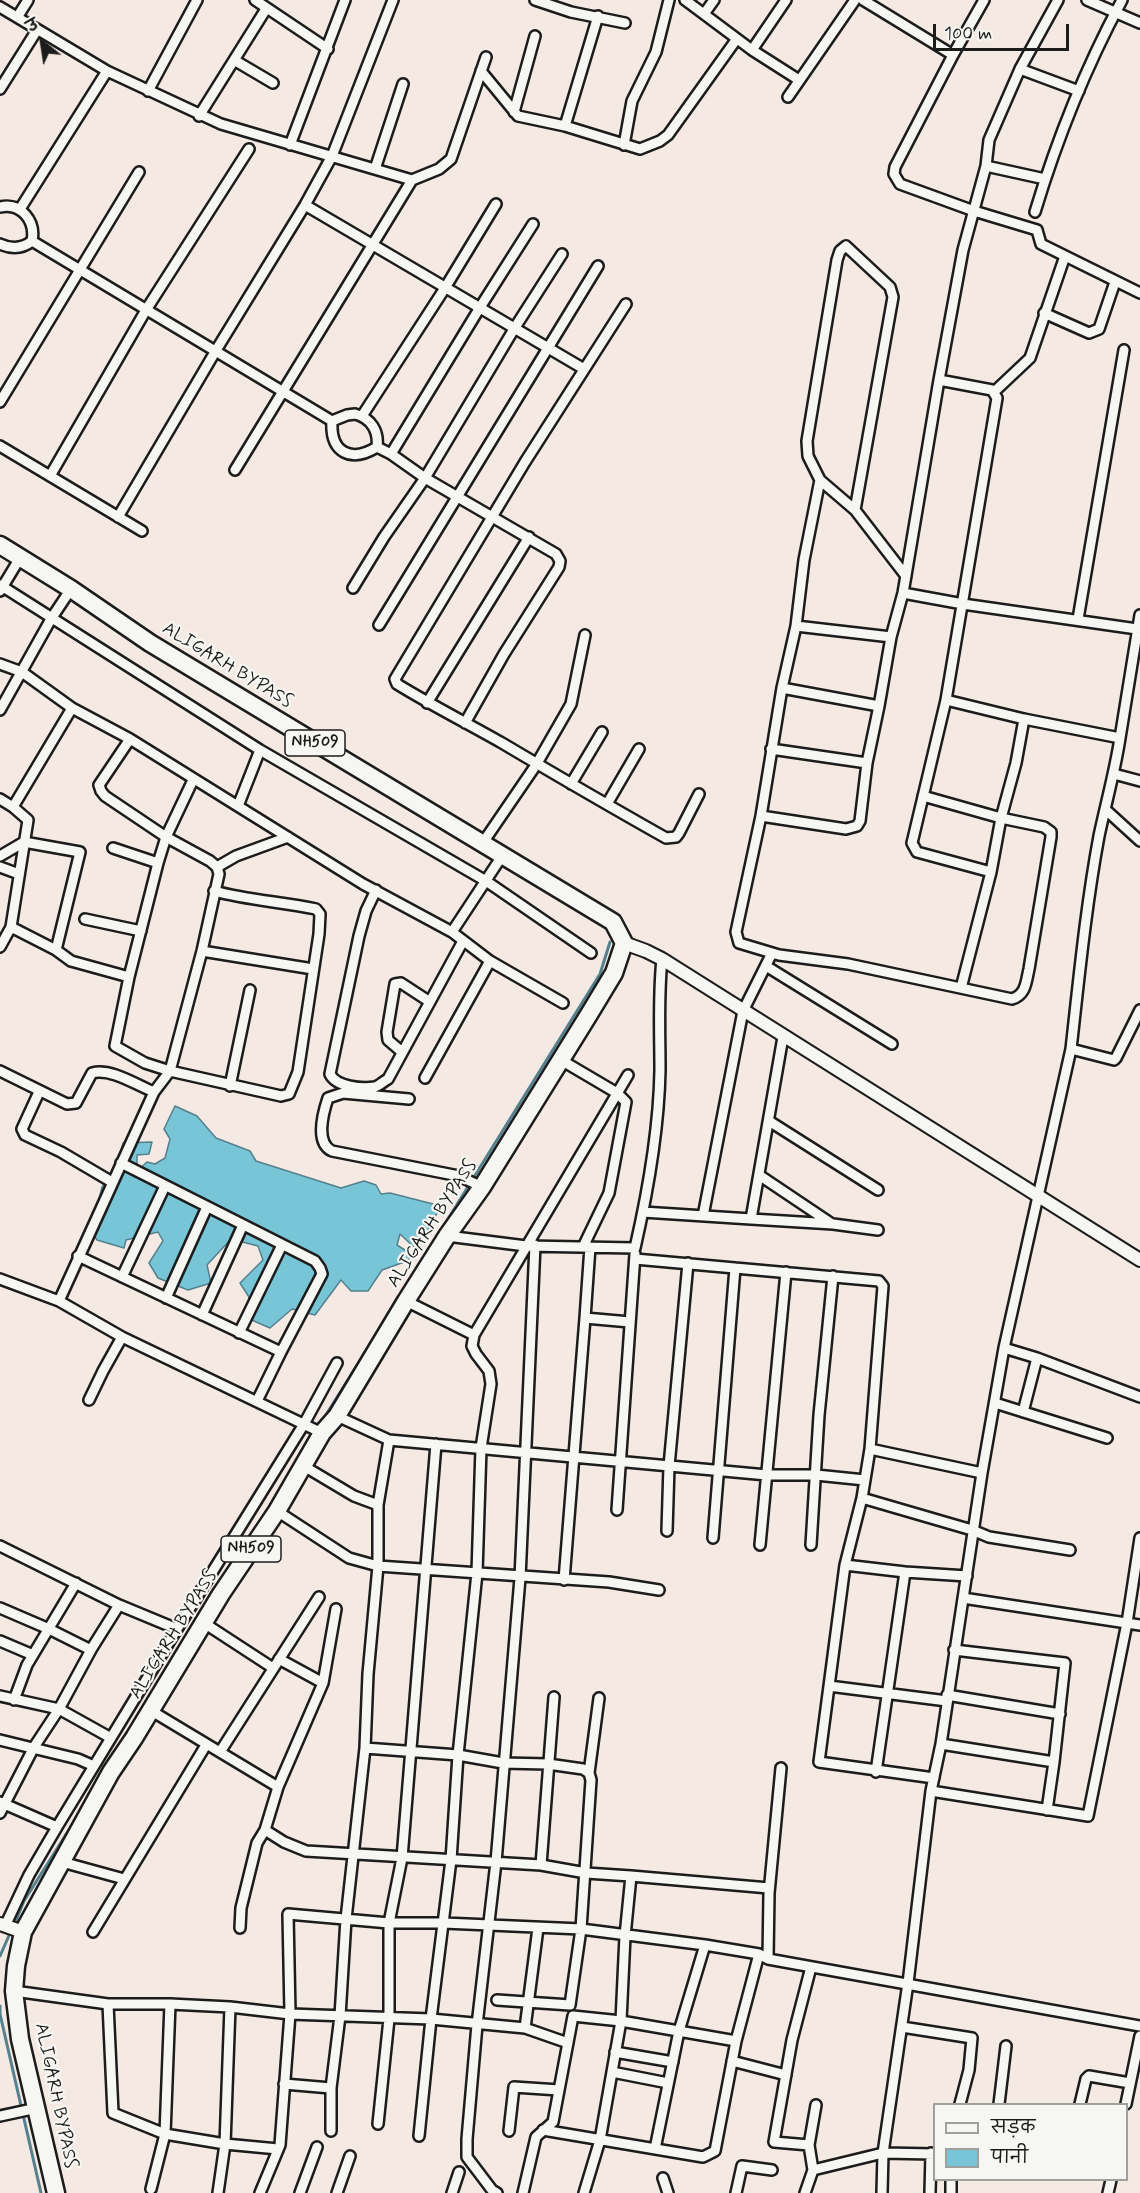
<!DOCTYPE html>
<html>
<head>
<meta charset="utf-8">
<style>
  body { margin:0 }
  #map { position:relative; width:1140px; height:2193px; overflow:hidden; background:#f4e9e3; font-family:Mynerve,"Playpen Sans Deva",sans-serif }
  canvas { display:block }
  .legend { position:absolute; left:933px; top:2103px; width:195px; height:78px; box-sizing:border-box; background:#f6f6f2; border:2px solid #9f9f9c; margin:0; padding:8px 10px; list-style:none; font-size:18px; color:#1c1c1c }
  .legend li { display:flex; align-items:center; gap:12px; height:30px }
  .legend b { width:30px; border:2px solid #9f9f9c }
  .north { position:absolute; left:12px; top:12px; width:60px; height:60px; -webkit-text-stroke:4px #f6f6f2; paint-order:stroke; rotate:330deg; font-size:16px; font-weight:700; line-height:24px; text-align:center; color:#1c1c1c }
  .north::after { content:''; display:block; margin:auto; width:21px; height:27px; background:#1c1c1c; clip-path:polygon(50% 0,100% 100%,50% 72%,0 100%) }
  .scale { position:absolute; left:933px; top:24px; width:136px; height:27px; box-sizing:border-box; border:3px solid #1c1c1c; border-top:0; padding-left:8px; font-size:18px; line-height:21px; white-space:nowrap; color:#1c1c1c; -webkit-text-stroke:4px #f6f6f2; paint-order:stroke }
</style>
</head>
<body>
<div id="map">
<canvas width="1140" height="2193"></canvas>
<ul class="legend">
<li><b style="height:8px;background:#f6f6f2"></b>सड़क</li>
<li><b style="height:16px;background:#79c5d8"></b>पानी</li>
</ul>
<div class="north">उ</div>
<div class="scale">100 m</div>
</div>
<script>
const c = document.querySelector('canvas').getContext('2d');
c.lineJoin = 'round';
function paint(path, color) {
  c.fillStyle = color;
  c.fill(path, 'evenodd');
}
function trace(path, color, width, dash) {
  c.strokeStyle = color;
  c.lineWidth = width;
  c.lineCap = dash ? 'butt' : 'round';
  c.setLineDash(dash || []);
  c.stroke(path);
}
function drawText(font, color, halo, rows, align = 'center') {
  c.font = font + ' Mynerve,sans-serif';
  c.lineWidth = 4.5;
  c.setLineDash([]);
  c.textBaseline = 'middle';
  c.strokeStyle = halo;
  c.fillStyle = color;
  for (const [text, x, y, turn = 0] of rows) {
    c.save();
    c.translate(x, y);
    c.rotate((+turn || 0) * Math.PI / 180);
    c.textAlign = isNaN(turn) ? turn : align;
    if (halo) c.strokeText(text, 0, 0);
    c.fillText(text, 0, 0);
    c.restore();
  }
}
const water = new Path2D(`
  M175,1106L197,1116L216,1138L250,1151L256,1161L341,1188L364,1181L376,1185L381,1194L390,1193L441,1206L417,1250L400,1234L397,1245L408,1252L410,1260L382,1270L368,1291H351L341,1280L315,1315L292,1309L270,1328L247,1318L249,1297L240,1283L263,1260L258,1246L231,1239L207,1265L211,1283L188,1290L158,1278L149,1263L163,1241L158,1232L126,1240L124,1248L97,1240L91,1231L102,1187L117,1166L123,1143L152,1142L149,1154L137,1155V1171L147,1162L155,1164L165,1158L170,1139L164,1129Z`);
const stream = new Path2D(`
  M438,1235L600,974L610,942
  M324,1418L378,1332
  M264,1515L277,1495
  M14,1925L24,1901L77,1817
  M0,1956L11,1931
  M0,2006V2014L41,2193`);
const street = new Path2D(`
  M255,0L328,49
  M535,0L571,12L625,23
  M685,0L752,50L786,0
  M863,0L953,55
  M984,0L953,55L895,167L894,174L900,184L974,211L1037,230L1041,244L1140,293
  M1087,0L1140,23
  M0,7L107,71L221,124L412,180L439,169L451,159L486,57
  M704,14L714,0
  M18,16L28,0
  M752,50L799,80
  M234,60L273,83
  M1020,69L1079,91
  M481,71L518,116L565,126L640,149L660,141L668,135L736,40
  M0,89L37,30
  M148,91L197,0
  M788,97L855,0
  M514,112L535,36
  M199,116L266,9
  M565,126L598,16
  M290,145L345,0
  M624,145L632,101L656,52L669,0
  M986,166L1045,179
  M375,169L403,84
  M305,205L584,369
  M0,207C21,202 36,221 32,241C22,249 11,249 0,244
  M20,209L107,71
  M1035,212C1057,139 1086,67 1122,0
  M32,241L332,421
  M626,304L525,462L395,679L397,684C431,705 467,723 502,743C556,775 611,807 666,838L676,837L679,833L699,794
  M1044,313L1089,333L1099,329L1115,282
  M939,380L963,250L986,166L989,140L1020,69L1058,0
  M995,391L1030,358L1065,256
  M0,402L139,172
  M355,414C371,418 379,431 377,447C351,463 330,453 332,421L347,415Z
  M362,416L445,288L496,204
  M0,446L142,531
  M377,447L391,454L425,478L556,554L560,561L559,567L504,654L465,723
  M391,454L479,309L533,224
  M235,470L412,180
  M50,476L146,310L249,149
  M820,480L808,456L807,441L837,260L840,251L846,246L890,287L893,297L855,510
  M118,517L215,352L305,205L332,156L393,0
  M906,576L855,510L820,480L804,560L796,626L782,688L761,816L736,932L739,943L779,955L848,964L1012,999C1026,995 1026,982 1029,969L1051,837V832L1044,827L1001,818L923,796
  M0,585L260,750L486,881L591,953
  M353,588L384,537L425,478L514,329L562,254
  M0,591L20,558
  M903,593L963,604L1137,629
  M1078,619L1124,350
  M379,625L598,266
  M796,626L891,637
  M0,664L22,672L72,708L130,739L363,884L452,932L490,961L563,1003
  M782,688L879,706
  M427,703L529,537
  M72,708L13,807L28,820L11,927L56,950L71,961L129,977
  M0,710L51,619L71,589
  M1120,738L1140,615
  M771,749L867,763
  M1114,774L1140,781
  M193,780L166,837L158,863L129,977L115,1046L145,1063L170,1071L281,1096L289,1094L298,1072L319,934L320,914L316,909C282,902 247,900 214,891
  M571,784L602,732
  M0,799L13,807
  M607,804L639,749
  M238,806L260,750
  M1106,810L1140,841
  M761,816L846,829L857,826L860,821L867,763L879,706L891,637L903,593L939,380L992,390L997,398L946,700
  M482,844L536,765L571,704L585,635
  M113,848L158,863
  M0,856L24,842L80,852L56,950
  M0,867L19,874
  M217,867L236,856L288,837
  M991,872L917,852L912,843L946,700L1024,719L1120,738C1115,771 1106,803 1099,836C1086,906 1079,978 1071,1049
  M376,890L366,911L359,936L330,1074C336,1087 362,1089 375,1087C379,1086 384,1081 388,1079L463,941
  M85,919L141,931
  M452,932L502,856
  M0,947L11,927
  M202,951L313,969
  M766,966L892,1044
  M961,988L991,872L1001,818L1016,763L1024,719
  M783,1037L751,1219L833,1224L878,1230
  M402,1052L388,1040L387,1032L395,984L401,983L430,1002
  M561,1060L617,1093L626,1102L609,1193L583,1247
  M0,1071L67,1104L76,1103L92,1073C112,1068 136,1085 154,1092
  M425,1078L490,961
  M230,1086L250,990
  M39,1092L22,1129L25,1135L61,1152L112,1182
  M409,1099L343,1093L328,1098C323,1113 315,1143 332,1151L459,1176L482,1187
  M769,1121L878,1190
  M759,1175L832,1224
  M643,1212L751,1219
  M703,1216L743,1011L772,953
  M447,1236L526,1246L635,1248C648,1191 659,1130 660,1070C660,1033 658,997 662,959
  M590,1247L585,1318L630,1322
  M78,1256L281,1352L322,1274L320,1268L315,1261L121,1163
  M635,1259L879,1281L883,1286L870,1449L982,1473
  M122,1277L165,1186
  M0,1279L59,1301L122,1337L322,1433
  M166,1298L207,1207
  M59,1301L154,1092L170,1071L202,951L219,874L217,867L210,861L166,837L105,796L101,791L99,785L130,739
  M406,1301L474,1335
  M202,1315L243,1225
  M239,1333L282,1245
  M1004,1348L1037,1358L1140,1397
  M89,1400L103,1371L122,1337
  M257,1401L281,1352
  M995,1403L1107,1438
  M1023,1412L1037,1358
  M337,1416L389,1440L767,1475H816L865,1480
  M870,1449L862,1498L845,1565L819,1762L934,1778
  M302,1465L354,1496L378,1505
  M862,1498L972,1530L989,1537L1070,1550
  M617,1510L635,1254
  M277,1511L349,1558L378,1566L609,1582L659,1590
  M667,1531L669,1466L688,1263
  M713,1538L735,1268
  M760,1545L786,1272
  M811,1545L819,1415L833,1276
  M0,1546L119,1605L177,1629
  M845,1565L905,1572
  M564,1580L585,1318
  M963,1598L1140,1625
  M0,1608L49,1629L91,1650
  M204,1623L273,1668
  M0,1641L33,1655
  M954,1650L1065,1663L1054,1762L1047,1810
  M279,1659L323,1683
  M829,1686L947,1701
  M947,1695L1060,1714
  M0,1696L59,1709L111,1738
  M14,1700L27,1665L76,1583
  M150,1710L278,1787
  M0,1740L78,1759L94,1766
  M941,1744L1054,1762
  M365,1748L458,1755L503,1763L548,1764L583,1769L589,1773L591,1780L581,1929L570,2005L497,2000
  M220,1752L319,1597
  M876,1772L905,1572L967,1576
  M589,1773L599,1698
  M931,1791L1088,1816L1127,1623L1140,1538
  M0,1802L57,1827
  M0,1813L34,1747L59,1709L92,1648L119,1605
  M265,1830L284,1842L306,1851L541,1865L586,1873L631,1876
  M62,1862L124,1879
  M541,1865L554,1697
  M5,1926L29,1875L57,1827L177,1629L304,1424L337,1363
  M240,1928L241,1908L257,1843L265,1830L278,1787L323,1683L336,1609
  M93,1932L206,1745
  M768,1959L769,1893L781,1768
  M811,1967L792,2040L774,2142L809,2145L816,2105
  M14,1991L108,2004H170L230,2007L290,2014L431,2019L525,2028L568,2043
  M108,2004L113,2113L165,2134L225,2144L278,2149
  M902,2027L972,2038L969,2070L960,2104
  M525,2028L538,1928
  M615,2052L673,2062
  M732,2061L786,2075
  M612,2072L668,2083
  M284,2084L331,2088
  M999,2104L1006,2046
  M1080,2104L1086,2079L1089,2076L1130,2083
  M1126,2104L1140,2036
  M0,2116L37,2108
  M378,2124L389,2019V1923L402,1858L436,1444
  M543,2130L703,2157L715,2151L736,2041L759,1954
  M331,2131V2088L340,2016L346,1919L365,1748L368,1674L378,1566V1505L389,1440
  M509,2131L514,2087L559,2090
  M419,2136L431,2019L451,1860L458,1755L477,1573L481,1448L491,1384L489,1371L476,1354L472,1346L474,1335L628,1075
  M655,2149L679,2031L705,1945
  M813,2170L883,2153L908,1983L931,1791L941,1744L982,1473L1004,1348L1071,1049L1114,1060L1116,1058L1140,1010
  M663,2178L668,2193
  M951,2180V2193
  M151,2189L165,2134L170,2004
  M218,2193L225,2144L230,2007
  M260,2193L280,2145L290,2014L288,1914L389,1923H444L581,1929L705,1945L759,1954L768,1959L1140,2026
  M300,2193L317,2147
  M337,2193L350,2156
  M452,2193L459,2172
  M497,2193L492,2190L467,2157V2139L477,2025L496,1862L520,1578L535,1245
  M523,2193L536,2137L553,2122L573,2016L621,2021L625,1936L631,1876L769,1888
  M584,2193L600,2140L621,2021L736,2041
  M736,2193L742,2166L772,2170
  M805,2193L813,2170L809,2145
  M882,2193L883,2153L934,2154
  M930,2193L931,2153
  M1108,2193L1111,2180`);
const secondary = new Path2D(`
  M624,943L646,951L662,959L1140,1260
  M0,1924L23,1932`);
const highway = new Path2D(`
  M0,545L71,589L150,643L613,922L624,943L614,973L588,1016L482,1187L447,1236L406,1301L337,1416L322,1433L277,1511L221,1594L134,1738L111,1772L23,1932L16,1966L14,1991L20,2039L56,2193`);
const shields = [
  [315,743,60],
  [251,1549,60]
];
const shieldNames = [
  ["NH509",315,743],
  ["NH509",251,1549]
];
const streetNames = [
  ["ALIGARH BYPASS",227,666,31],
  ["ALIGARH BYPASS",433,1224,-57],
  ["ALIGARH BYPASS",174,1635,-58],
  ["ALIGARH BYPASS",55,2096,78]
];
paint(water, '#79c5d8');
trace(water, '#54818d', 1.5);
trace(stream, '#54818d', 3);
trace(street, '#1c1c1c', 14);
trace(secondary, '#1c1c1c', 16);
trace(highway, '#1c1c1c', 21);
trace(street, '#f6f6f2', 9);
trace(secondary, '#f6f6f2', 12);
trace(highway, '#f6f6f2', 16);
for (const [x, y, w] of shields) {
  const box = new Path2D();
  box.roundRect(x - w / 2, y - 13, w, 26, 4.5);
  c.fillStyle = '#f6f6f2';
  c.fill(box);
  trace(box, '#1c1c1c', 1.5);
}
drawText('bold 16px', '#1c1c1c', null, shieldNames);
drawText('18px', '#1c1c1c', '#f6f6f2', streetNames);
</script>
</body>
</html>
